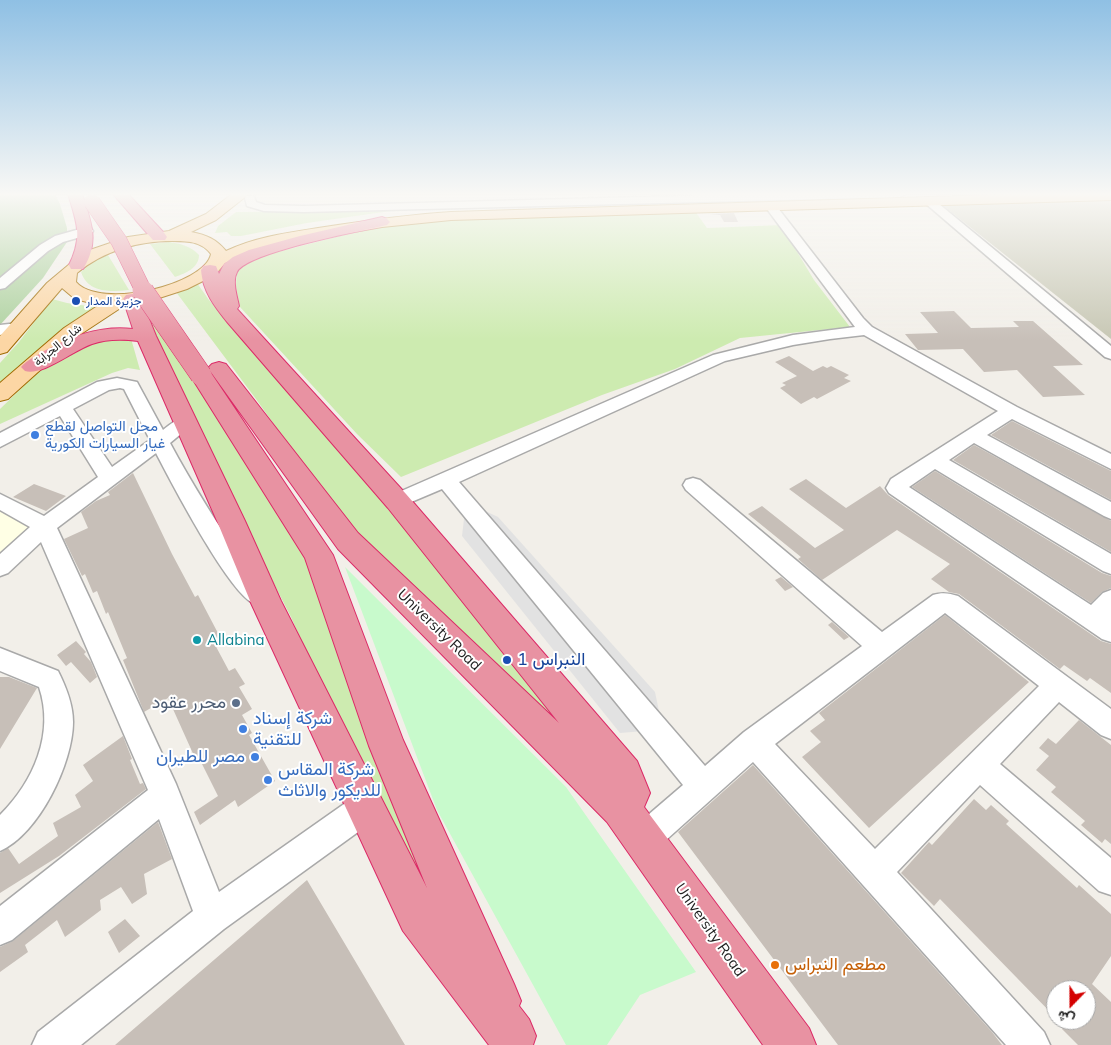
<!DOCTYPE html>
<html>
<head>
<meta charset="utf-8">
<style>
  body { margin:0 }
  #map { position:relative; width:1111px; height:1045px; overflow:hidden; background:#f2efe9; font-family:Mulish,Vazirmatn,sans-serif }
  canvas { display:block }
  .north { position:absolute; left:1046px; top:980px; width:50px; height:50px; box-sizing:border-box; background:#fff; border:1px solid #a7a7a7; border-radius:50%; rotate:202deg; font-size:14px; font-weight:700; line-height:20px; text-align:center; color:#222 }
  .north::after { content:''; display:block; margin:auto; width:18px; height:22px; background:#d40000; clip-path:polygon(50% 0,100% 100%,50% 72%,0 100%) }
</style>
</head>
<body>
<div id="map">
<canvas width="1111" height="1045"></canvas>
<div class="north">ش</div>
</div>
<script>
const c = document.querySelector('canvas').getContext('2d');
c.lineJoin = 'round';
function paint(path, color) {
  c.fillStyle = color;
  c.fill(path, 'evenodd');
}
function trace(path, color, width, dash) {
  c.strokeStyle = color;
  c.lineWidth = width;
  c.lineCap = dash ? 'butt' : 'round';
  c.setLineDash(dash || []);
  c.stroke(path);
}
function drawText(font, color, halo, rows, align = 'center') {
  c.font = font + ' Mulish,Vazirmatn,sans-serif';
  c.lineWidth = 4;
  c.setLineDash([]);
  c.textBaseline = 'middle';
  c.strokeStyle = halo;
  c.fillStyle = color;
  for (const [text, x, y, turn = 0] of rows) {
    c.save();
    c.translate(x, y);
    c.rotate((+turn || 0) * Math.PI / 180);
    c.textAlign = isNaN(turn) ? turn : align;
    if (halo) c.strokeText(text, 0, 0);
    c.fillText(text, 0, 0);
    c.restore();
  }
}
const education = new Path2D(`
  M0,505L45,524L0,558Z`);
const construction = new Path2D(`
  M1111,198V339L941,204Z`);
const grass = new Path2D(`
  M391,211L307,223L241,236H231L227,232L215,233L218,226L236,212Z
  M695,211L707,228L781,225L814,280L850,327L740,338L675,369L602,395L401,477L357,434L240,307L236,286L237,269L258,257L355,232L423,220Z
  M169,242C181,244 191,246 199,255C199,268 186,273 175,277L150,244Z
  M108,255L129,290C110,292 88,293 81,272L93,261Z
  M197,283L209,300L301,404L565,716L561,727L350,531L256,399L176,292Z
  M52,299L67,303L102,308L0,383V363L19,342Z
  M147,302L307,552L408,824L424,884L365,786L291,617L248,533L139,304Z
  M130,335L140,370L128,368L112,373L0,424V409L55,356L79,341Z`);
const forest = new Path2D(`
  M0,194H55L60,204L67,228V242L43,278L0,325Z`);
const park = new Path2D(`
  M345,567L566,787L696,972L640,995L607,1045H566L437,810Z`);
const parking = new Path2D(`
  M481,509L498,517L655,692L660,716L644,731L620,733L462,536L464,519Z`);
const building = new Path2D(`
  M734,213L738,222H724L720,215L708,214Z
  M954,311L971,328L1019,327L1013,321H1033L1083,365L1053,366L1085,395L1043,397L1017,370L984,372L963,349L918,350L905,334L938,333L920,312Z
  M789,356L813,371L823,366L827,368L831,366L849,375L844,378L851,381L817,399L814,397L801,404L780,388L786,385L782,383L797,376L775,362Z
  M1012,421L1111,471V500L991,435Z
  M974,445L1111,521V552L953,460Z
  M935,471L1102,573L1111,576V588L1102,592L1091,603L912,487Z
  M133,473L172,554L195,597L198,595L220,637L213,641L229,671L235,668L245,684L239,687L252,709L242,715L252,733L249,735L275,781L238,807L235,800L200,825L194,812L218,796L198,756L195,758L168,698L144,712L123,660L127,658L108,612L106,614L97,591L93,593L85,574L82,576L64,539L88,528L81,512L96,501L110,495L108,492Z
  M806,479L846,508L880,486L888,495L1101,641L1111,644V693L1090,678L1087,681L1064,665L1060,669L959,594L949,592L931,579L950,564L897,530L822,580L798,559L801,557L748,514L762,506L815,548L844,530L789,489Z
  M34,484L66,496L46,511L13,497Z
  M781,577L793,587L785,591L775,580Z
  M945,615L1029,682L869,828L802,757L821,742L810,731L825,720L819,713Z
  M832,622L849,637L844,640L828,625Z
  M76,641L86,652L84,654L91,662L97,677L90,683L71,662L66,666L57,655Z
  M0,677H9L37,688L0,749Z
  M1079,720L1111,745V844L1105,839L1102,843L1081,825L1085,821L1051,792L1056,787L1036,770L1049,756L1039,748L1048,738L1056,744Z
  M123,736L132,759L130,760L140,784L143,783L146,789L59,856L0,893V853L8,848L19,864L58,836L53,823L81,807L75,795L93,781L83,765Z
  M753,765L992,1032L1002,1045H838L678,832Z
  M974,799L986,810L991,805L1009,821L1006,824L1077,888L1079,885L1111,914V956L1092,984L1111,1002V1045H1078L1062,1029L1068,1020H1086V990H1056V1018L940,899L934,906L901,873L929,842L932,845Z
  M158,822L172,859L144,874L147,894L132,904L121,887L100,900L101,910L65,937L57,920L25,945L28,952L0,972V947L13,941Z
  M307,880L405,1045H115Z
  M125,919L140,936L119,953L108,932Z`);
const minor = new Path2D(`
  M755,194H905L900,197L304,212L264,211L247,206L245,198L246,196H254L256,202L265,205L304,206Z
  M929,198L933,199L1111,346V359L1105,357L925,203L923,201L925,199Z
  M770,202L774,203L863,318L872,327L1017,407L1111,454V469L1012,419L987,435L1111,502V519L1104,516L974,443L949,460L1111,554V574L1103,571L935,469L909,487L1091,605L1103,593L1111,590V642L1102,639L889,493L886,488L891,479L998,411L864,335L830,339L793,345L725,361L459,482L705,766L744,732L862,646L686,490L683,485L686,480L693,478L700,480L882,632L933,595C942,592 949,593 958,596L1111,709V739L1101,735L1059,702L1000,764L1111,858V895L1099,891L980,785L897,872L1044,1032L1050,1045H1006L753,762L656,849L645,854L634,849L629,838L634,827L683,785L442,489L397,508L390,506L387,501L390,496L713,355L793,335L855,327L764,205ZM945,613L1039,686L875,849L775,744Z
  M87,227L91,228L93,231L91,234L63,242L48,251L5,288L0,289V278L40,245L55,236Z
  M18,323L23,325L26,328L23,331L0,335V325Z
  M117,378L137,382L163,430C172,423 179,416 191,419L194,423L170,443C193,486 218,525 246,566C253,577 265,583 271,595L267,602C262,604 258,605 253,603C228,591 171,482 156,453L57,528L176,784L219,892L354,797L365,793L376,797L380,808L376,819L224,929L81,1045H32L38,1032L193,911L159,819L12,940L0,945V906L148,790L41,542L8,573L0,576V554L30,527L0,510V494L44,516L98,477L60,416L0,447V433L97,382ZM120,388L124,389L150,440L112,467L73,409L109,390Z
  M0,648L58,671C66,687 73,704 73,722C73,763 39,834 0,851V815C33,782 55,734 39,687L0,671Z`);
const major = new Path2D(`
  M232,194H249L216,220L191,232C207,235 216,239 226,251C255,237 286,233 318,228C363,221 406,215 451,212L1024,194H1111V200L451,220L382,227L257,249L225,263L215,275L187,289L150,301L125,305L78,336L8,399L0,401V383L64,328L99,305L75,299L62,288L7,352L0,354V336L47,283L84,252L128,237L169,231L206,214ZM172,241C187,241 201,241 211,254C205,285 100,310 76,282L77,273C103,251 138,241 172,241Z`);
const highway = new Path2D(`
  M68,194H82C91,221 100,243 83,269H71L69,265C83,237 77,223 68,194Z
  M113,194H128L165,234L167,237L165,240H153Z
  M382,217L387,219L390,222L387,225C362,231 247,252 237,272C232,281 237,296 239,306L237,309L406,494L637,761L650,793L644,807L809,1028L816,1045H763L607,822L338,549L208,368L212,364L219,362L226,364L358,533L559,723L388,508L228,323C215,307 203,292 201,270L204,266L210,265L216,266L219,274L224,264L233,257L249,250L300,236Z
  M132,294L138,295L141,299L156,336L245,521L281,601L427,888L369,746L305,558L190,375L193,370L201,369L209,370L333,555L403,740L514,984L521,1001L519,1006L529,1019L536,1036L533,1045H489L403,931L251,603L217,521L138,341C123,339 106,339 92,344C72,351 43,376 25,371L21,367C27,360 36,356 44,351C71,336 101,325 133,329L123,299L126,295Z`);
const highwayBridgeFar1 = new Path2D(`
  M92,202L119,241L144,292`);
const highwayBridge = new Path2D(`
  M143,291L201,375`);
const markers = [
  [76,301,5,"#1a4fb4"],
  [35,435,5,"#3f7fe0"],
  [197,640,5,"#0f9aa8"],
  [507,660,5,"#1a4fb4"],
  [236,703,5,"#5c6f8a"],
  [243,729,5,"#3f7fe0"],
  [255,757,5,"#3f7fe0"],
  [268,780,5,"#3f7fe0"],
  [775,965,5,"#e8710a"]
];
const farTransitnames = [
  ["جزيرة المدار",86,301]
];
const farStreetnames = [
  ["شارع الجرابة",58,345,-40]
];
const shopNames = [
  ["محل التواصل لقطع",45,426],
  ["غيار السيارات الكورية",45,443]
];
const streetNames = [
  ["University Road",439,630,44],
  ["University Road",710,930,55]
];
const cultureNames = [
  ["Allabina",207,640]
];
const nearTransitnames = [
  ["النبراس 1",517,660]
];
const nearServicenames = [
  ["محرر عقود",226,703]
];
const nearShopnames = [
  ["شركة إسناد",253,719],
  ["للتقنية",253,740],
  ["مصر للطيران",245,757,"right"],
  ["شركة المقاس",278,770],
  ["للديكور والاثاث",278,791]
];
const nearFoodnames = [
  ["مطعم النبراس",785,965]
];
paint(education, '#ffffe5');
paint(construction, '#c7c7b4');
paint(grass, '#cdebb0');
paint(forest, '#add19e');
paint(park, '#c8facc');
paint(parking, '#e2e2e2');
paint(building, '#c7bfb8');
trace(minor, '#a9a9a9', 3);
trace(major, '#a06b00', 2);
trace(highway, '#dc2a67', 2);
paint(minor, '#fff');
paint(major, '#fcd6a4');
paint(highway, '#e892a2');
trace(highwayBridgeFar1, '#dc2a67', 17, []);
trace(highwayBridge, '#dc2a67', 22, []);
trace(highwayBridgeFar1, '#e892a2', 16);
trace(highwayBridge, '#e892a2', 21);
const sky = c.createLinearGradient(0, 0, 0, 341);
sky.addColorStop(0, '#8fc0e4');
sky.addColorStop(0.57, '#f9f8f5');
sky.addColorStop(1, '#f9f8f500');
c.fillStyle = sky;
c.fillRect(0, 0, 1111, 341);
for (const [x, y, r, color] of markers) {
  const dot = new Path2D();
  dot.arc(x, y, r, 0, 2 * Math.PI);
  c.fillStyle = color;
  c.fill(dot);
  trace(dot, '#fff', 2);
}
drawText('12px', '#164399', '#fff', farTransitnames, 'left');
drawText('12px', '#222', '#fff', farStreetnames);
drawText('15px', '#366cbe', '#fff', shopNames, 'left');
drawText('15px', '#222', '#fff', streetNames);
drawText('15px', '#0d838f', '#fff', cultureNames, 'left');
drawText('18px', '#164399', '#fff', nearTransitnames, 'left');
drawText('18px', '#4e5e75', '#fff', nearServicenames, 'right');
drawText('18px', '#366cbe', '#fff', nearShopnames, 'left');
drawText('18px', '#c56008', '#fff', nearFoodnames, 'left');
</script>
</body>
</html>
